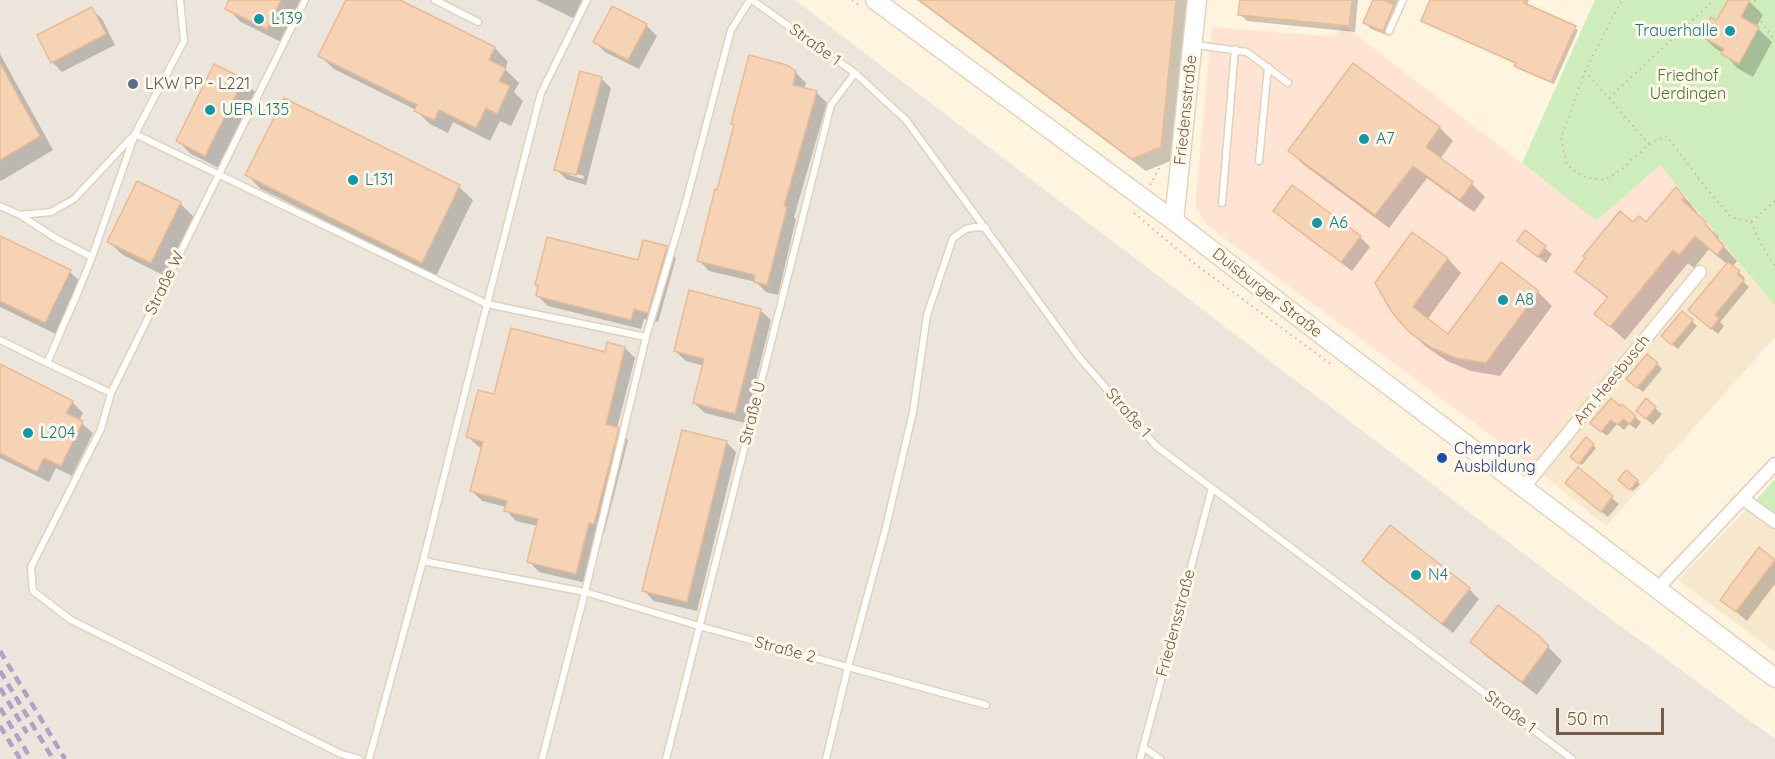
<!DOCTYPE html>
<html>
<head>
<meta charset="utf-8">
<style>
  body { margin:0 }
  #map { position:relative; width:1775px; height:759px; overflow:hidden; background:#fef4df; font-family:Quicksand,sans-serif }
  canvas { display:block }
  .scale { position:absolute; left:1556px; top:708px; width:108px; height:27px; box-sizing:border-box; border:3px solid #775a44; border-top:0; padding-left:8px; font-size:18px; line-height:21px; white-space:nowrap; color:#775a44; -webkit-text-stroke:4px #fff7e8; paint-order:stroke }
</style>
</head>
<body>
<div id="map">
<canvas width="1775" height="759"></canvas>
<div class="scale">50 m</div>
</div>
<script>
const c = document.querySelector('canvas').getContext('2d');
c.lineJoin = 'round';
function paint(path, color) {
  c.fillStyle = color;
  c.fill(path, 'evenodd');
}
function trace(path, color, width, dash) {
  c.strokeStyle = color;
  c.lineWidth = width;
  c.lineCap = dash ? 'butt' : 'round';
  c.setLineDash(dash || []);
  c.stroke(path);
}
function drawText(font, color, halo, rows, align = 'center') {
  c.font = font + ' Quicksand,sans-serif';
  c.lineWidth = 6;
  c.setLineDash([]);
  c.textBaseline = 'middle';
  c.strokeStyle = halo;
  c.fillStyle = color;
  for (const [text, x, y, turn = 0] of rows) {
    c.save();
    c.translate(x, y);
    c.rotate((+turn || 0) * Math.PI / 180);
    c.textAlign = isNaN(turn) ? turn : align;
    if (halo) c.strokeText(text, 0, 0);
    c.fillText(text, 0, 0);
    c.restore();
  }
}
const residential = new Path2D(`
  M1713,230L1775,306V337L1606,526L1530,464Z
  M1756,500L1775,514V652L1678,580Z`);
const commercial = new Path2D(`
  M1342,24L1596,221L1660,165L1713,230L1530,464L1208,226L1195,206L1212,27L1334,37L1341,29Z`);
const industrial = new Path2D(`
  M0,0H795L1569,588L1775,739V759H0Z`);
const green = new Path2D(`
  M1595,0H1775V306L1660,165L1596,221L1522,163Z
  M1775,479V514L1756,500Z`);
const shadow = new Path2D(`
  M231,0H302L281,42L241,22L227,8Z
  M347,0H397L495,48L508,62L505,69L519,83L514,92L523,101L511,126L500,121L490,141L453,122L448,133L430,124L416,110L334,69L320,56Z
  M536,0H584L575,19Z
  M917,0H1190L1173,160L1146,171Z
  M1241,0H1358L1355,32L1247,21L1240,14Z
  M1375,0H1405L1389,36L1371,29L1365,22Z
  M1432,0H1529L1526,6L1578,30L1554,84L1519,69L1516,66L1517,64L1426,23Z
  M1729,0L1749,1L1763,15L1756,27L1772,42L1753,77L1737,68L1724,53L1716,49L1702,36L1716,23Z
  M92,9L102,19L115,45L62,72L52,62Z
  M646,25L657,36L639,69L605,52L595,42Z
  M0,54L53,150L1,181L0,180Z
  M1354,65L1440,128L1453,141L1440,159L1472,184L1485,197L1474,212L1427,178L1389,228L1304,165L1290,151Z
  M795,72L806,83L804,89L816,92L827,103L794,217L796,219L778,295L766,292L756,282L709,271L699,260L736,127L733,124Z
  M601,78L611,88L586,185L566,179L556,169ZM566,171L584,176L583,179L566,174Z
  M243,80L257,94L219,168L191,154L177,140Z
  M284,100L459,187L473,200L436,276L261,189L247,175Z
  M1676,189L1689,202L1697,212L1695,214L1719,237L1717,239L1737,261L1732,267L1745,278L1743,281L1749,287L1720,322L1724,326L1718,334L1696,316L1728,265L1709,249L1694,268L1688,263L1625,340L1596,314L1608,299L1577,272L1634,224H1647Z
  M180,203L194,217L165,276L123,255L109,242Z
  M1275,211L1360,237L1370,247L1352,271L1285,221Z
  M1525,232L1552,254L1546,263L1519,241Z
  M1413,234L1448,259L1461,273L1427,320L1449,336L1538,292L1552,306L1500,376L1471,371L1447,361L1425,346L1410,331Z
  M0,238L70,272L84,285L60,336L0,307Z
  M666,247L676,258L658,322L644,319L641,329L548,306L537,295L539,287L536,284L639,262Z
  M760,310L771,320L745,423L705,413L694,403L704,366L686,361L675,351Z
  M1692,321L1697,326L1678,349L1668,341Z
  M625,348L635,358L617,428L628,440L604,534L599,532L586,583L539,572L529,561L538,526L516,521L506,510V507L482,501L472,491L483,448L479,447L468,437L495,396Z
  M1657,364L1662,369L1643,392L1633,384Z
  M0,366L72,402L83,413L79,421L93,433L72,476L56,468L49,482L0,458Z
  M1622,406L1641,422L1636,429L1629,424L1624,430L1617,424L1607,436L1597,428Z
  M1655,408L1662,414L1653,425L1644,417Z
  M1586,439L1596,448L1582,465L1575,460Z
  M726,442L736,452L697,611L654,601L643,590Z
  M1578,469L1619,504L1608,517L1574,490Z
  M1627,472L1640,484L1633,491L1623,483Z
  M1759,549L1775,561V584L1747,621L1722,600Z
  M1364,561L1469,589L1479,599L1453,633L1374,572Z
  M1536,635L1562,661L1537,695L1486,656L1472,642Z`);
const building = new Path2D(`
  M229,0H281L267,29L225,9Z
  M346,0H400L495,47L489,60L506,68L499,81L510,86L497,114L486,108L476,128L439,110L434,120L414,111L417,105L318,56Z
  M919,0H1176L1161,147L1132,159Z
  M1240,0H1352L1349,26L1238,15Z
  M1373,0H1383L1394,5L1383,31L1363,23Z
  M1430,0H1525L1524,3L1576,26L1551,82L1514,66L1516,63L1421,21Z
  M1728,0H1750L1741,17L1759,27L1739,64L1721,54L1724,49L1701,36L1711,17L1716,21Z
  M612,6L647,24L628,60L593,42Z
  M92,7L106,34L51,63L37,35Z
  M749,55L787,65L796,71L793,85L817,91L784,206L787,207L767,285L754,282L755,275L697,261L715,189L717,190L734,125L731,124Z
  M0,63L40,136L0,160Z
  M1353,63L1440,127L1426,147L1473,182L1460,200L1413,166L1375,215L1288,151Z
  M214,64L244,79L205,156L176,141Z
  M580,71L602,77L576,175L554,170Z
  M284,98L460,185L422,263L245,175Z
  M137,181L181,202L151,263L107,242Z
  M1292,185L1361,236L1341,262L1273,211Z
  M1676,187L1684,197L1682,200L1706,222L1705,224L1724,246L1717,255L1695,236L1679,255L1673,250L1610,327L1594,314L1608,297L1575,272L1585,258L1583,256L1620,211L1633,222L1639,216L1646,222Z
  M1525,230L1546,246L1538,257L1517,241Z
  M1412,232L1448,258L1413,307L1448,334L1501,262L1539,291L1486,363L1456,358L1432,348L1409,332L1392,312L1375,283Z
  M0,236L71,270L45,323L0,301Z
  M547,237L638,260L643,240L667,246L648,313L634,309L631,320L536,296L538,286L535,285Z
  M1728,262L1740,271L1737,274L1744,280L1715,315L1719,318L1711,329L1688,310Z
  M689,290L761,309L735,414L693,403L704,359L674,351Z
  M1682,311L1693,320L1672,345L1661,336Z
  M511,328L605,352L607,342L625,347L606,424L619,428L594,524L589,523L576,574L527,562L538,519L504,511L507,501L470,491L483,442L466,437L478,390L494,394Z
  M1647,354L1658,363L1637,388L1626,379Z
  M0,364L73,401L66,413L83,421L61,466L44,458L37,472L0,453Z
  M1611,398L1620,406L1622,404L1636,416L1630,424L1623,419L1618,425L1611,420L1601,432L1590,423Z
  M1646,398L1656,407L1646,419L1636,411Z
  M682,430L727,441L687,602L642,591Z
  M1586,437L1594,444L1579,464L1570,457Z
  M1578,467L1613,496L1601,512L1565,483Z
  M1626,470L1638,480L1630,490L1618,480Z
  M1390,525L1470,588L1442,624L1362,561Z
  M1759,547L1775,560L1736,612L1720,600Z
  M1498,605L1537,634L1549,646L1522,682L1470,642Z`);
const path = new Path2D(`
  M852,0L859,5
  M1755,0L1754,12L1775,41
  M1585,71L1649,144L1622,169L1605,180L1583,177L1567,165L1561,138L1585,71L1622,0
  M1609,98L1714,0
  M1649,144L1667,136L1706,188L1731,217L1751,222L1775,201
  M1150,185L1163,161
  M1134,213L1195,264L1332,365
  M1751,222L1762,246L1775,266`);
const lane = new Path2D(`
  M305,0L111,393L101,429L31,567L33,591L71,620L341,754L359,759
  M435,0L478,22
  M752,0L855,73L906,120L1079,357L1156,446L1572,759
  M1389,31L1403,0
  M1196,45L1247,52L1288,83
  M135,134L487,304L423,561L369,759
  M1259,161L1268,67
  M1222,203L1235,49
  M0,206L20,215L51,212L74,199L132,137
  M20,215L57,239L92,257L135,134L184,41L180,0
  M92,257L78,292L47,363L111,393
  M646,337L686,202L731,30L750,0
  M0,340L47,363
  M423,561L585,592L646,337L487,304L541,93L587,0
  M1143,747L1160,759
  M542,759L585,592L699,626L986,705
  M666,759L831,105L855,73
  M826,759L848,667L885,531L913,412L927,315L953,238L966,229L975,227L986,228
  M1140,759L1212,488`);
const street = new Path2D(`
  M1524,487L1700,272
  M1743,499L1775,522
  M1658,588L1775,464`);
const secondary = new Path2D(`
  M875,0L1174,221L1323,336L1775,678
  M1174,221L1197,0`);
const rail = new Path2D(`
  M0,651L65,759
  M0,671L53,759
  M0,688L27,733
  M0,708L31,759
  M0,726L20,759`);
const markers = [
  [259,19,6,"#0f9aa8"],
  [1730,31,6,"#0f9aa8"],
  [133,84,6,"#5c6f8a"],
  [210,110,6,"#0f9aa8"],
  [1364,139,6,"#0f9aa8"],
  [353,180,6,"#0f9aa8"],
  [1317,223,6,"#0f9aa8"],
  [1503,300,6,"#0f9aa8"],
  [28,433,6,"#0f9aa8"],
  [1442,458,6,"#1a4fb4"],
  [1416,575,6,"#0f9aa8"]
];
const cultureNames = [
  ["L139",271,19],
  ["Trauerhalle",1718,31,"right"],
  ["UER L135",222,110],
  ["A7",1376,139],
  ["L131",365,180],
  ["A6",1329,223],
  ["A8",1515,300],
  ["L204",40,433],
  ["N4",1428,575]
];
const streetNames = [
  ["Straße 1",815,45,36],
  ["Friedensstraße",1186,110,-84],
  ["Straße W",165,283,-64],
  ["Duisburger Straße",1267,293,38],
  ["Am Heesbusch",1612,380,-51],
  ["Straße U",753,413,-76],
  ["Straße 1",1128,413,49],
  ["Friedensstraße",1176,623,-75],
  ["Straße 2",785,650,15],
  ["Straße 1",1510,712,37]
];
const parkNames = [
  ["Friedhof",1688,76],
  ["Uerdingen",1688,94]
];
const serviceNames = [
  ["LKW PP - L221",145,84]
];
const transitNames = [
  ["Chempark",1454,449],
  ["Ausbildung",1454,467]
];
paint(residential, '#f7e7cd');
paint(commercial, '#ffe3d3');
paint(industrial, '#ece5db');
paint(green, '#cdedbd');
paint(shadow, '#0003');
paint(building, '#f6d3b4');
trace(building, '#ebba93', 1.5);
trace(lane, '#e3d1ba', 9);
trace(street, '#e3d1ba', 15);
trace(secondary, '#e9d2b8', 21);
trace(path, '#dbb697', 2, [1.5, 4.5]);
trace(lane, '#fff', 6);
trace(street, '#fff', 12);
trace(secondary, '#fff', 18);
trace(rail, '#b79dc8', 4.5, [9, 6]);
for (const [x, y, r, color] of markers) {
  const dot = new Path2D();
  dot.arc(x, y, r, 0, 2 * Math.PI);
  c.fillStyle = color;
  c.fill(dot);
  trace(dot, '#fff7e8', 2);
}
drawText('16px', '#0d838f', '#fff7e8', cultureNames, 'left');
drawText('16px', '#775a44', '#fff7e8', streetNames);
drawText('16px', '#477939', '#fff7e8', parkNames);
drawText('16px', '#4e5e75', '#fff7e8', serviceNames, 'left');
drawText('16px', '#164399', '#fff7e8', transitNames, 'left');
</script>
</body>
</html>
